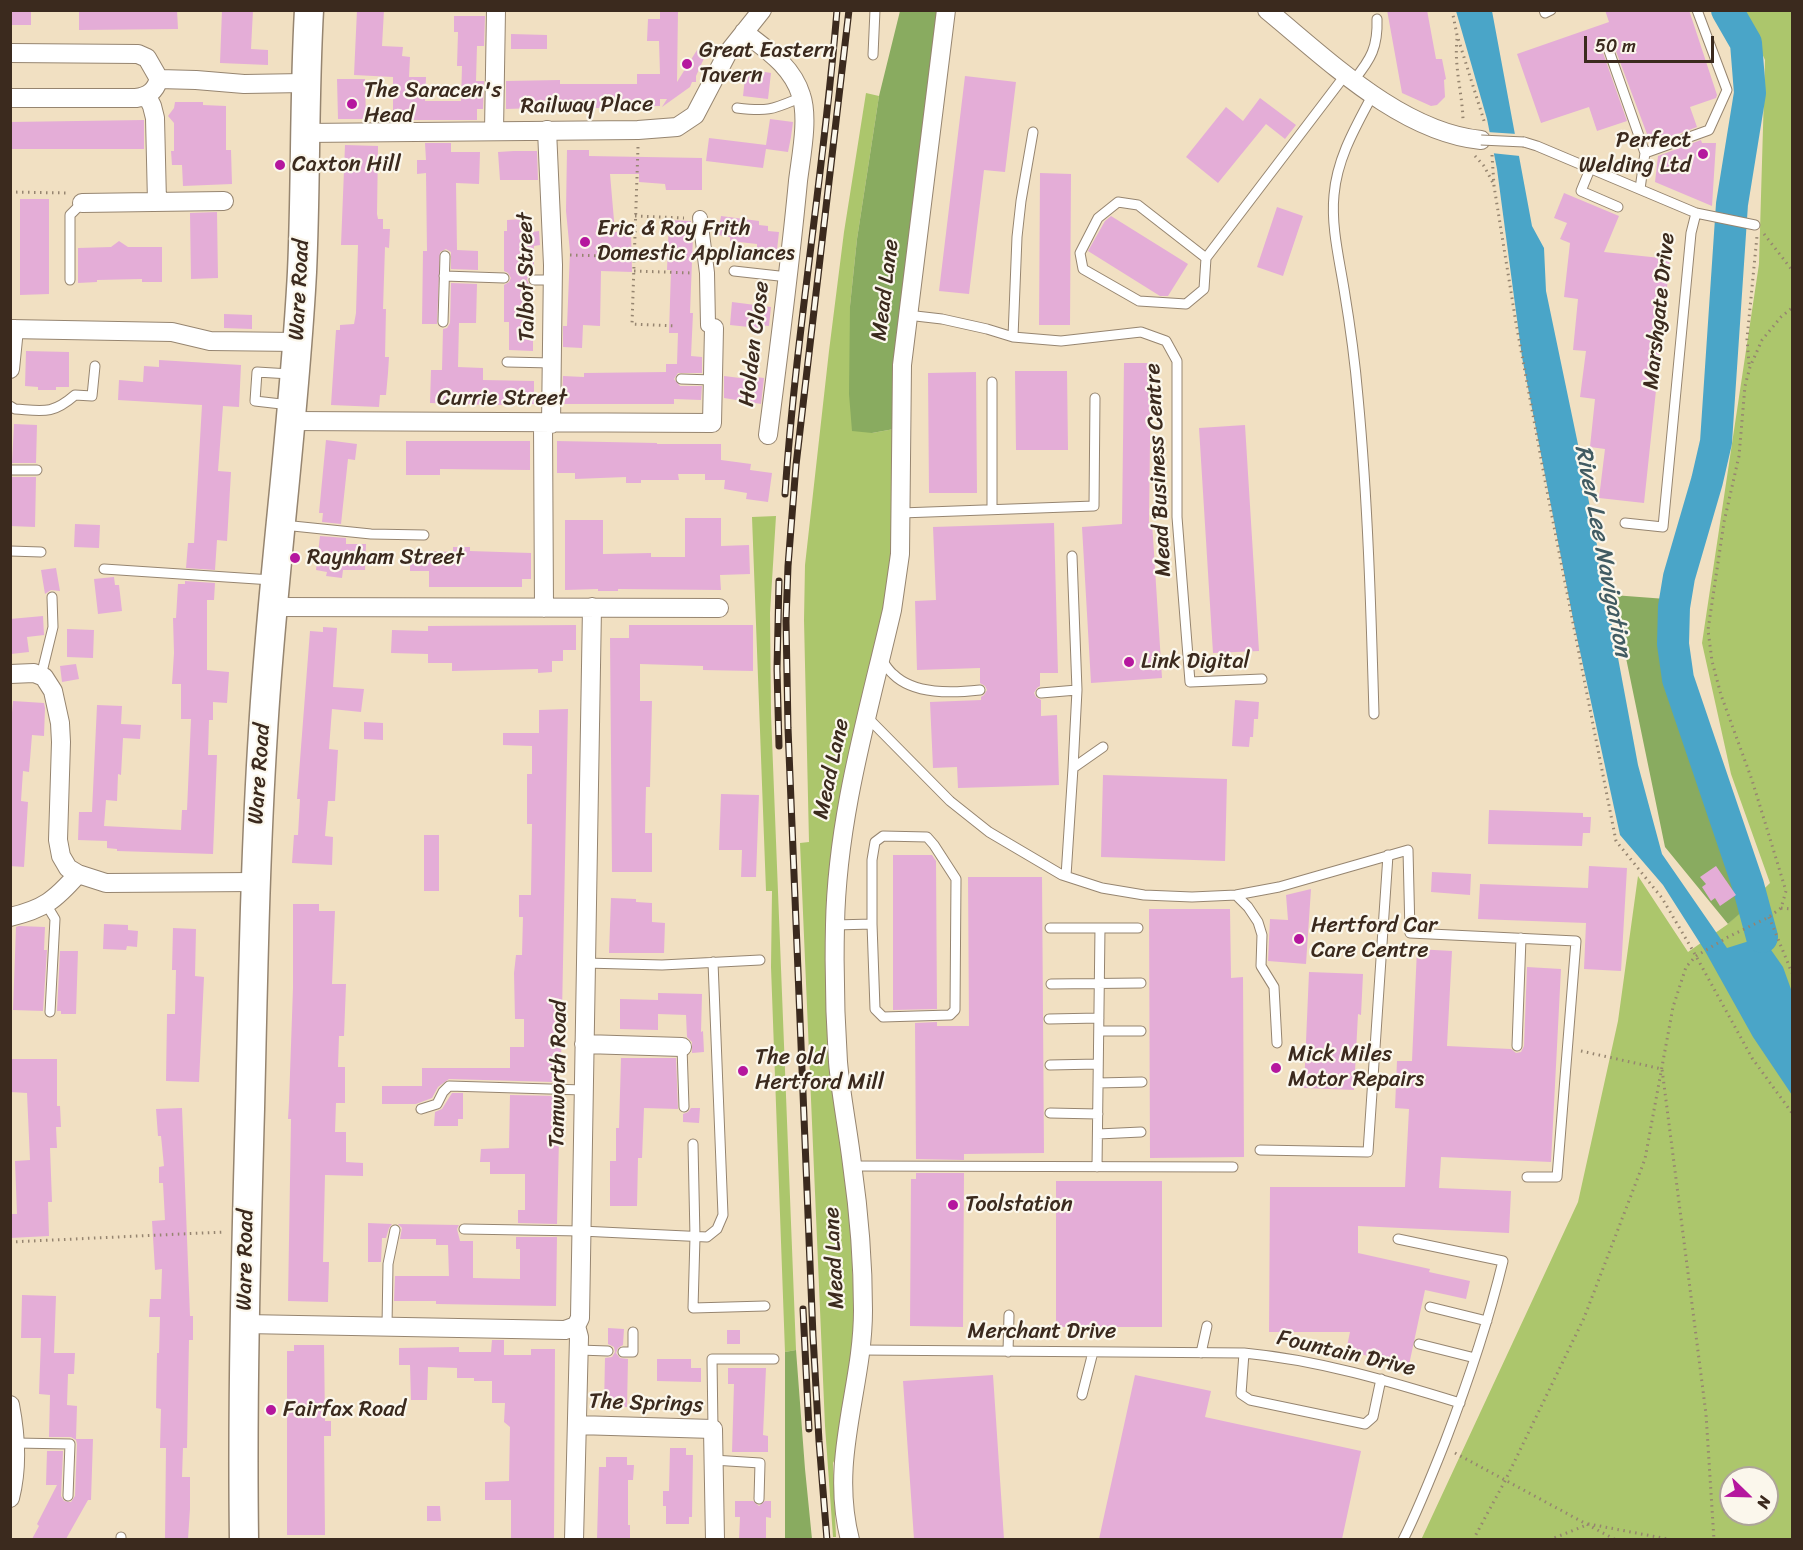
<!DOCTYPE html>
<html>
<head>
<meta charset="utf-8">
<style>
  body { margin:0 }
  #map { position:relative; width:1803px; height:1550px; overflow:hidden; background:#f1e0c2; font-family:Sriracha,sans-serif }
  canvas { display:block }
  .frame { position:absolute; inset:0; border:12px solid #3b2a1e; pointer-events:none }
  .north { position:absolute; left:1719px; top:1466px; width:60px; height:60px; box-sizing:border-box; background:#fbf7ec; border:2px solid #aea59a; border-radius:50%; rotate:113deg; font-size:16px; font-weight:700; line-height:24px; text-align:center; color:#3b2a1e }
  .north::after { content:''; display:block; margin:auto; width:21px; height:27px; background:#b5179e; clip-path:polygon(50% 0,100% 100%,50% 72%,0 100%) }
  .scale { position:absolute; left:1584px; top:36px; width:130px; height:27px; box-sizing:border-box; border:3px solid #3b2a1e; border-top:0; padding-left:8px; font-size:18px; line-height:21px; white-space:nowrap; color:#3b2a1e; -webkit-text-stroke:4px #fbf7ec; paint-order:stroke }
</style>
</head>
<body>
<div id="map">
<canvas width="1803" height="1550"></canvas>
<div class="frame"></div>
<div class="north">N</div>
<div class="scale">50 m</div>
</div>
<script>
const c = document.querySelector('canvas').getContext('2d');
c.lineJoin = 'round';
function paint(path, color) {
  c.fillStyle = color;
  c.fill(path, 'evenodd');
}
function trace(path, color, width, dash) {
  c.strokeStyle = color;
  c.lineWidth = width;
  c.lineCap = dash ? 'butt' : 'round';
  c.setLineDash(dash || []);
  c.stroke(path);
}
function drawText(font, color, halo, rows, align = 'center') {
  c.font = font + ' Sriracha,sans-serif';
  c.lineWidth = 4.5;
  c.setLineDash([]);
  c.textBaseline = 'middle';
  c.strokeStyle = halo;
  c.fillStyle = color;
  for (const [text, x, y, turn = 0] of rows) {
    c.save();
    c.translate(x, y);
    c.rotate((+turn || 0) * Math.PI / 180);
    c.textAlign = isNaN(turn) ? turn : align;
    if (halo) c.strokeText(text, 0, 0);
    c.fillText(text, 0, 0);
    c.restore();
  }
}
const green = new Path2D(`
  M1743,11H1792V1539L1421,1540L1578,1202L1618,1021L1638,876L1688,952L1728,924L1770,883L1731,774L1702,643L1759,264L1765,60ZM1731,1478H1767V1514H1731Z
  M866,93L879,96L857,239L850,306L872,433L894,429L892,560L884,608L833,848L855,1328L838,1453L833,1463L836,1537H833L825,1426L800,843L809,842L804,620L805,565L829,351L844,232Z
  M776,516L770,613L771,714L796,1350L785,1352L771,967L772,891H766L752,517Z`);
const forest = new Path2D(`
  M900,11H937L901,310L894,429L872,433L852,431L849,394L850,306L857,239L879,96Z
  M1613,595L1666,599L1662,634L1670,687L1693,759L1737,878L1746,908L1728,924L1665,847Z
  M796,1350L805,1469L812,1539H785V1352Z`);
const water = new Path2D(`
  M1456,11H1492L1532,226L1544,248L1546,291L1580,454L1638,765L1662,854L1727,948L1762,937L1783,967L1792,992V1095L1753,1037L1705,951L1663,885L1620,835L1574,624L1522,357L1497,169L1487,119Z`);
const pier = new Path2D(`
  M1487,132L1517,134L1520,156L1491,153Z`);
const river = new Path2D(`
  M1727,10L1746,43L1750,93L1732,204L1716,442L1707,481L1679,577L1674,607L1673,644L1678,679L1748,885L1762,937`);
const building = new Path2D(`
  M10,10H31V25H10Z
  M79,10H177L178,29L79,30Z
  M222,10H253L251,49L268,50V65L220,63Z
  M357,10H384L382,46L403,47L402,56L410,57L409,77H426L425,101H461L462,66H457L458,32H454V16H485L484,46H477L476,81H484L483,109H477V120H393V77L354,75Z
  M660,10H678L677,82L697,50L706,54L696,76V82H692L690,87L662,107L667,99H660V106H637V108H559L558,100L537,101V108L506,109V81L560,80V84H637V74H660L659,41H647L648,19H660Z
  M1387,10H1427L1436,59H1442L1446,79L1444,80L1445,97L1437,105L1431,106L1402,93Z
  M1605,10H1689L1717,95L1716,98L1690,107L1697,127L1659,141V139L1650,142L1614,46L1609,41L1603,43L1602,50L1627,121L1597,131L1589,107L1541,123L1517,54L1609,22Z
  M511,34L547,35V49H511Z
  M746,69L771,73L768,99L743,96Z
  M965,76L1016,82L1005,172L984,170L969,294L939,291Z
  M337,79H365L366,119H338Z
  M1260,98L1296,125L1285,139L1266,124L1218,183L1186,157L1226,107L1243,121Z
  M175,102H203V105L226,106V150H231L232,184L183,186L182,165H172L171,151H174V123L168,116L174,108Z
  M770,119L793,122L791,137L788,152L766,149L763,168L706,161L709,138L766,145Z
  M144,120V149H10V122Z
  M1701,140L1702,143H1716L1712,206L1655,182L1658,156Z
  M425,143H451V152H480L479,184L456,183L457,250L478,251V270L451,269V252L446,249L440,252L437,324H422L423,251H427L426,173L417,174V160H426Z
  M345,145L378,146L377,214L378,219H383V229H390L389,248L385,247L383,309H386L385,357H389L388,373L386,395H380L379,407L331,405L336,330H340V325L354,324L356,313L358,245H341Z
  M567,150H589V156L702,158V190H666L665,184L639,182V174H610L615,232L631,231L632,272L601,271L600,326L583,325L582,348L563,347V326H567L570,252L566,211Z
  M514,151H537L538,180H500L498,152Z
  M1040,173L1071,174L1070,325H1039Z
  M1564,193L1619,216L1604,252L1670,259L1644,503L1599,498L1605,449L1590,447L1595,399L1580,397L1586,351L1573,350L1578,299L1564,297L1570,243L1560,239L1567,223L1554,218Z
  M20,199H49V294L20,295Z
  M1277,207L1303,216L1283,276L1257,267Z
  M217,212L218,278L191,279L190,213Z
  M721,216L759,221V225L768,226V231L779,232L777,250L757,248V244L730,241V237L718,235Z
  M1111,216L1188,264L1168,296H1160L1088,251L1105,221Z
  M523,219L524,233L539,231L540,245L534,246V273L530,275L527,279L529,284L533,287V351L509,350V322H504V285L509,282L511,278L508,273L504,271V231H507V220Z
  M669,220L691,221L693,236L690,313H693L691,356L702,357V373H678L674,379L680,386H702L701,400L674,399V404H562L563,376L584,377V373L666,372V364H677L678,333H669L671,270H667Z
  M119,241L128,247H162V282H142V279L97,280V282L78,283V248L111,247Z
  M451,283L477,284L476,323H459L458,367L483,368V380L534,381V404L493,405L430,403L431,370H442L443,329L447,328L450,323Z
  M732,302L771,307L769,326L758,325V328L730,325Z
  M224,314L252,315V329L224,328Z
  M26,351L69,352V387H56V390H38V387L25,386Z
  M159,360L241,365L239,407L223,406L218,471L231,472L227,541L217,540L215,570L186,568L188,543H194L202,405L118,400L119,380L143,382L144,366L159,367Z
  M1124,363H1151L1149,522H1152L1162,678L1091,683L1082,527L1122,524Z
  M1015,371H1067L1068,450H1016Z
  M976,372L977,493H929L928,373Z
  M724,376L748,379V376L764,378L761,404L724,398Z
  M14,424L37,425L36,463H12Z
  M1245,425L1259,651L1213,653L1199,428Z
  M326,440L357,444L355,460L348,459L341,524L322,522L323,513H319Z
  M406,441H530V470L440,469V475H406Z
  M557,441L657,443V444H721V460L751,464L750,470L772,473L768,502L746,499L747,493L724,489L725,480H705V474H678L679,480H641V483H626V477L575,479V473H557Z
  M11,477H36L35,527L10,526Z
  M685,518H721V546L749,545L750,574L720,575L721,590L618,589V591H598V589L565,590V520H603V554L651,553V557H685Z
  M1054,523L1058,673H1040V686L1037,688L1034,693L1036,697L1041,700V716L1057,715L1059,785L958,788L957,767L933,768L930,702L981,700V697L984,695L987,690L985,686L980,683V668L917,670L915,601L936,600L933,527Z
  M75,524L100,525L99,548L74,547Z
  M320,536L346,538V544H366L365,570H343L342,578L326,576L327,572L316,570Z
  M453,547H470V551L531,553V579H522V587H429V571H410V558H429V551L453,552Z
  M56,568L60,591L51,590L45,594L41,570Z
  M114,577L115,585H119L122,611L98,614L94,579Z
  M185,581L215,583L214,600H207V670L229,672L227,703L213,702V720H209L208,755H217L213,854L117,851V849L107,848V841L78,840L79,812H92L97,705L122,706L121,724L141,725L140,739L123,738L121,775L118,774L117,801L106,800L104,826L181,830L182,810H187L191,719H181V684H172L174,653L173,618H176L178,584H185Z
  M43,616L44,635L27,637L29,652L11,654L10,619Z
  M576,625V650H563V661H552V672L538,673V669L452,671V663H428V654L391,653L392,630L428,631V626Z
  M629,625H753V671L703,670V666L640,664V701H652L650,787H646L645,833H652V872H612L610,638H629Z
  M323,627L337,628L333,687L364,689L361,712L332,709L329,749L338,750L335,801H328L325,836L333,837L332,865L292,863L294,835H298L300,799H297L298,786L310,631L323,632Z
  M67,629L94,630L93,658L67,657Z
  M76,664L79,679L62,682L60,666Z
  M1235,700L1259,702L1258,719H1254L1253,737H1250L1249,747L1232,746Z
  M13,701L44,703L45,708L44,736L32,735L29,772L23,771L21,801L28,802L24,867L10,866V736Z
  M568,709L561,1064H553V1082L449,1079L438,1087L432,1098L416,1104H382V1086H422V1068H510V1047H524V1019H515L514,973L516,955H522L523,917H519V895H531L532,824H527V774H532V746L503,745V733H539V710Z
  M364,722L383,723V740L364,739Z
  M1103,775L1227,779L1225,861L1101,857Z
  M721,794L759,795L756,877H741L742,850H719Z
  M1489,810L1583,813V817H1591L1590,833H1583L1582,846L1488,844Z
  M424,835H439V891H424Z
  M893,855H932L936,861L937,1009L893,1010Z
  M1589,866L1627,868L1621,971L1584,969L1586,923L1478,919L1480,884L1588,888Z
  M1716,866L1736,895L1720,906L1715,898L1711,901L1702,887L1706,884L1700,877Z
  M1432,872L1471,874L1470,895L1431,892Z
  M968,877H1042L1044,1153L964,1154V1160L916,1159L915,1023L937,1022V1026H969Z
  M1311,889L1306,964L1268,961L1270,919L1288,920L1286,895Z
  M611,898L636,899V902L652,903V922L665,923L664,953H609Z
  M293,904H319V911H335L332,984H346L344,1036H339L338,1067H345V1103H336L335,1132H346V1162L363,1163V1176L325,1175L323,1262H329L328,1302L288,1301L291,1119H288L289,1102L293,988Z
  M1149,909H1230L1231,978L1243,977L1244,1157L1150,1158Z
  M104,924L128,925V930L138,931L137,947L127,946L126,950L103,949Z
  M19,926L45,927L44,950H47L43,1011L13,1010L16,927Z
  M173,928L196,929L195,976L204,977L199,1082L166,1081L167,1014H175L176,970H172Z
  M1417,949L1452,951L1447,1046L1511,1049L1516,1053L1521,1052L1524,1046L1527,967L1561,969L1551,1162L1441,1157L1439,1188L1511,1191L1509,1233L1358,1226V1253L1430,1269L1429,1272L1470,1281L1466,1299L1425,1290L1409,1365L1346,1351L1350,1332H1269L1270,1187H1405L1409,1109L1395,1108L1397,1061H1412Z
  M60,951H78L76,1014H61V1011H57Z
  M1309,972L1363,974L1361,1015L1358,1014L1354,1090L1304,1088Z
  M658,993L702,994L701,1032L703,1031L704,1052L692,1053V1042L687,1037L686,1015L658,1014V1030L620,1029V999L658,1000Z
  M621,1058H676L678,1109L644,1108L642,1158H638L637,1206H610V1161H616V1128H619Z
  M10,1059H57V1106H60L61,1127H56L57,1148H50L52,1202H48L49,1236L10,1238V1214H17L15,1161L30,1160L27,1093L10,1092Z
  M452,1093H463V1119H458V1126H434L435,1112L442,1109Z
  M510,1095L560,1096L557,1224L518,1223V1210H525V1174H490V1162H480L481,1149L509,1148Z
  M182,1108L190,1316H193V1340H189L187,1448H183L182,1477H190V1509L188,1539H165L166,1448H160L161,1409L156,1408L157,1353H159L160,1317H149L150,1299H161L162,1269L155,1270L152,1221L165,1220L163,1183H159V1167L164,1166L161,1136H158L156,1109Z
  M691,1108H700L699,1123L683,1122V1114L688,1112Z
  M916,1173H964L963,1327L910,1326L911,1179H916Z
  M1056,1181H1162V1327H1056Z
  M368,1223L392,1224L389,1228L386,1238H382L381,1262H368Z
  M398,1224L459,1225L457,1229L460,1241H473V1278L520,1279V1249H516V1237H557L556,1306L436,1304V1301H394L395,1276H449L448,1245H436V1239H400L402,1228Z
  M22,1295L56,1296L54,1353H75L74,1374H68L67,1405L77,1406L76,1439H93L91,1500H88L66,1539H32L39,1526L37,1524L57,1485H46L47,1451H63L61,1496L64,1501L71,1502L75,1496L77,1444L76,1440L71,1437H49L50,1395L39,1394L41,1338H21Z
  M608,1328L624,1329L623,1345L618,1348L616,1353L620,1358L628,1359L627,1407H604L605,1358L612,1357L615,1352L614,1347L608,1344Z
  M727,1330H740V1344H727Z
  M492,1340H504V1355H531V1349H555L554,1539H511V1500H485V1482L509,1481L510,1427L504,1422L505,1403H492V1381H474V1378H457V1368L428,1367L427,1400H411L410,1365H399V1348L459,1347V1352H491Z
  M294,1345H324L325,1421H331V1436H324L325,1535H287V1351H294Z
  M657,1359H691V1368H701V1382L657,1381Z
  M728,1368H766L763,1435L768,1436V1452H732L734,1384H728Z
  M993,1375L1004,1539H914L903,1381Z
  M1135,1375L1211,1391L1205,1417L1361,1451L1342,1539H1099Z
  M670,1448H686V1455H693L692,1517H689V1524H666V1506H663V1491H669Z
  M606,1457H627V1465H634L633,1480H628V1525H630V1539H597L599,1467H606Z
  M735,1501H753L759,1506L765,1501H771V1518L766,1517V1539H739L740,1517H735Z
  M427,1506H440L441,1521H427Z`);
const path = new Path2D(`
  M1452,10L1457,35L1485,124
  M1457,39C1454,66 1462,92 1463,119
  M638,147L632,324L676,326
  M1492,155L1494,186L1516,323L1547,491L1616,841L1662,898L1696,956L1752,1058L1792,1113
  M1475,156L1484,166L1493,183
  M10,192L67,193
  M635,216L684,218
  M1764,234L1792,270
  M570,255L604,256
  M634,271L692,273
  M1749,364L1747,339L1757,236
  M1781,908L1792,909
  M1769,917L1792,973
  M1581,1051L1662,1069L1706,1414L1714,1540
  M10,1242L224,1232
  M1455,1453L1616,1540
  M1473,1540L1506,1479L1584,1318L1645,1159L1673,1007L1686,967L1696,956L1728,937L1769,917L1781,908L1786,891L1752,780L1721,695L1712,661L1708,630L1724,522L1739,456L1745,386L1750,367L1762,340L1781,317L1792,308
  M1549,1540L1589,1524L1673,1540`);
const service = new Path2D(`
  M1544,10L1545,13L1551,10
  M1608,48L1645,153L1640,189
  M873,55L875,10
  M1354,80C1371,59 1378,47 1377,19
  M1373,94C1356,126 1337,158 1334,195C1331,226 1339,258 1344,289C1350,325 1355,361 1358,397C1368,503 1371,609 1374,714
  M737,108C770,112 773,109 802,97
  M1524,142L1537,146L1696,213L1755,225
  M1645,153L1709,130L1727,90L1697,10
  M1590,169L1581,191L1618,207
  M1206,258L1138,205L1118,202L1098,218L1080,253L1083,269L1139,301L1186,304L1204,289L1206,258L1346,74
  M734,271L788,277
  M444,276L504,278
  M70,280V215L82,203
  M534,280H553
  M907,315L942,319L987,329L1013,337L1061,341L1141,332L1166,341L1177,361V517L1190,682L1262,679
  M443,322L445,256
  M1013,337L1017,237L1021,201L1033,132
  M507,362L552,363
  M681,379L713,380
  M290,405L255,401L257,372L290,374
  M10,406L15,409C43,411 52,415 75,395L92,396L95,366
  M10,470H37
  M992,509V382
  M901,513L1094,506L1095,398
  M1625,523L1663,527L1691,233L1696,213
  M283,525L371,534L424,535
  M10,551L41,552
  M1072,556L1077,690
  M104,569L272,580
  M881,659C885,664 888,670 893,674C914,695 953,693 980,690
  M41,676L53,627L52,597
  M1041,693L1077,690L1073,768
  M867,717L950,801L989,832L1062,875L1102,888L1144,895L1192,897L1236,895L1279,887L1408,850L1410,933L1576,941L1557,1177H1527
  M1066,876L1073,768L1103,747
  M1236,895L1248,907L1258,922L1262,935L1261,966L1274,987L1277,1043
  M46,904L55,919L50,1012
  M835,925L872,924V860L875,842L883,836L927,837L934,845L956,879L955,1010L950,1015L883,1017L875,1009L872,924
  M1050,928H1100L1097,1167
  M1100,928H1138
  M585,963L662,965L760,960
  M1051,984L1141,983
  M1049,1019L1099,1018
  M1099,1031H1141
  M1517,1046L1521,938
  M682,1047L684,1107
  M1050,1065L1098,1064
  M1098,1083L1142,1082
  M421,1109L437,1104L443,1092L449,1086L583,1090
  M1050,1113L1098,1114
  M1098,1134L1141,1132
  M693,1144L695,1237L693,1308L765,1306
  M1260,1150L1368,1152L1388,855
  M853,1166L1233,1167
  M464,1229L581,1231L707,1237L717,1229L723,1215L713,962
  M1398,1239L1503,1261C1488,1323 1468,1382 1445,1442C1432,1475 1419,1508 1403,1540
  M1430,1307L1487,1321
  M387,1326L388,1264L395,1230
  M1419,1344L1475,1358
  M579,1350L608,1351
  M861,1350L1244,1353C1318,1360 1389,1381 1460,1403
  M623,1352H633V1332
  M1008,1352L1009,1315
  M1201,1353L1207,1326
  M1244,1353L1241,1394L1250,1400L1365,1424L1373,1417L1381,1379
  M1082,1395L1093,1352
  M713,1429L712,1359H774
  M16,1443L70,1444L68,1496
  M713,1460L760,1463L759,1499
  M121,1540V1537`);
const pedestrian = new Path2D(`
  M700,218L707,273L708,325L714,328`);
const minor = new Path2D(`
  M1267,10C1328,60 1401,132 1481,140
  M744,32C767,50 792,66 801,95C809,118 801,156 798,181C790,266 779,350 768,435
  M10,53L138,54L147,58L159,79C155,91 149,96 136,98H10
  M159,79L196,80L244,84L304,83
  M147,96L152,106L155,118L157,202
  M547,130L553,265L551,424
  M494,131L496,10
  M304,133L638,130L677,127L695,115L727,54L762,10
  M82,203L224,201
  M10,329L172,332L210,341L297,342
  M10,369L14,329
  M291,421L712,423L714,328
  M543,424L544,608
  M273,607L719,608
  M10,674L34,673L44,677L53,691L60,723L61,742L58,840L61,856L68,868L78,874L106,883L254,882
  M10,917C44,909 55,900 78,874
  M584,1044L682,1047
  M245,1324L565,1330L576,1326
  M10,1405C16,1436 18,1467 10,1498
  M577,1425L713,1429L715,1540
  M574,1540L579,1337L576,1326L580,1318L592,607
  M850,1540C829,1458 863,1389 863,1310C863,1261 859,1213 852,1164C848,1130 841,1096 838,1062C835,1017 834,970 835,925C837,817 868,714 892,610L900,554L902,365L946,10`);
const primary = new Path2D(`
  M244,1540C242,1396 246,1252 250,1109C253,983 255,858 263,732C272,578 294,426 302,272C306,185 304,98 309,10`);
const rail = new Path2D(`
  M785,494C796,332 824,172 837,10
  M779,581L777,669L779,746
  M803,1309L809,1429
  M827,1540L819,1441L813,1336L788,728L786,621L788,566L796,465L849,10`);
const serviceBridge = new Path2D(`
  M1481,140L1524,142`);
const markers = [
  [687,64,6,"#b5179e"],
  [352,104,6,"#b5179e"],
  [1703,154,6,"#b5179e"],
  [280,165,6,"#b5179e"],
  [585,242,6,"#b5179e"],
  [295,558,6,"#b5179e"],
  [1129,662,6,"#b5179e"],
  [1299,939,6,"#b5179e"],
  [1276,1068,6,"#b5179e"],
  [743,1071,6,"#b5179e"],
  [953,1205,6,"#b5179e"],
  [271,1410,6,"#b5179e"]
];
const poiNames = [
  ["Great Eastern",699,51],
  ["Tavern",699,76],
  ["The Saracen's",364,91],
  ["Head",364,116],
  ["Perfect",1691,141,"right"],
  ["Welding Ltd",1691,166,"right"],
  ["Caxton Hill",292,165],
  ["Eric & Roy Frith",597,229],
  ["Domestic Appliances",597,254],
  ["Raynham Street",307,558],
  ["Link Digital",1141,662],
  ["Hertford Car",1311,926],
  ["Care Centre",1311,951],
  ["Mick Miles",1288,1055],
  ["Motor Repairs",1288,1080],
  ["The old",755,1058],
  ["Hertford Mill",755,1083],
  ["Toolstation",965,1205],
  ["Fairfax Road",283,1410]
];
const streetNames = [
  ["Railway Place",587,106,-1],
  ["Talbot Street",527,277,-91],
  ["Ware Road",300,290,-87],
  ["Mead Lane",886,290,-83],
  ["Marshgate Drive",1660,311,-84],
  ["Holden Close",755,344,-83],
  ["Currie Street",502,399],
  ["Mead Business Centre",1159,470,-93],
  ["Mead Lane",832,769,-78],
  ["Ware Road",260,774,-86],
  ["Tamworth Road",559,1074,-89],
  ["Mead Lane",835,1258,-93],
  ["Ware Road",246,1260,-89],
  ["Merchant Drive",1042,1332],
  ["Fountain Drive",1346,1354,13],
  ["The Springs",646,1404,2]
];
const waterNames = [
  ["River Lee Navigation",1602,551,79]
];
paint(green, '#acc66c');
paint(forest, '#89ab60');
paint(water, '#4aa5c8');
paint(pier, '#f1e0c2');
trace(river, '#4aa5c8', 32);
paint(building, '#e4add7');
trace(service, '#968570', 11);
trace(pedestrian, '#968570', 16);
trace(minor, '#968570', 20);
trace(primary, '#968570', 31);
trace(path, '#968570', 3, [1.5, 4.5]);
trace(service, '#fff', 9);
trace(pedestrian, '#fff', 14);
trace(minor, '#fff', 18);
trace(primary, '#fff', 28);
trace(rail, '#3b2a1e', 7);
trace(rail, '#fbf7ec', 4.5, [14]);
trace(serviceBridge, '#968570', 11, []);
trace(serviceBridge, '#fff', 9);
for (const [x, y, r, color] of markers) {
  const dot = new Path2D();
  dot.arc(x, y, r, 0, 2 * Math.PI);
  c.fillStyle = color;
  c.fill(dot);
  trace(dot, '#fbf7ec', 2);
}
drawText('22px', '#3b2a1e', '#fbf7ec', poiNames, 'left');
drawText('22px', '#3b2a1e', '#fbf7ec', streetNames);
drawText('italic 24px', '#415b62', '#fbf7ec', waterNames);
</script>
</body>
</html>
